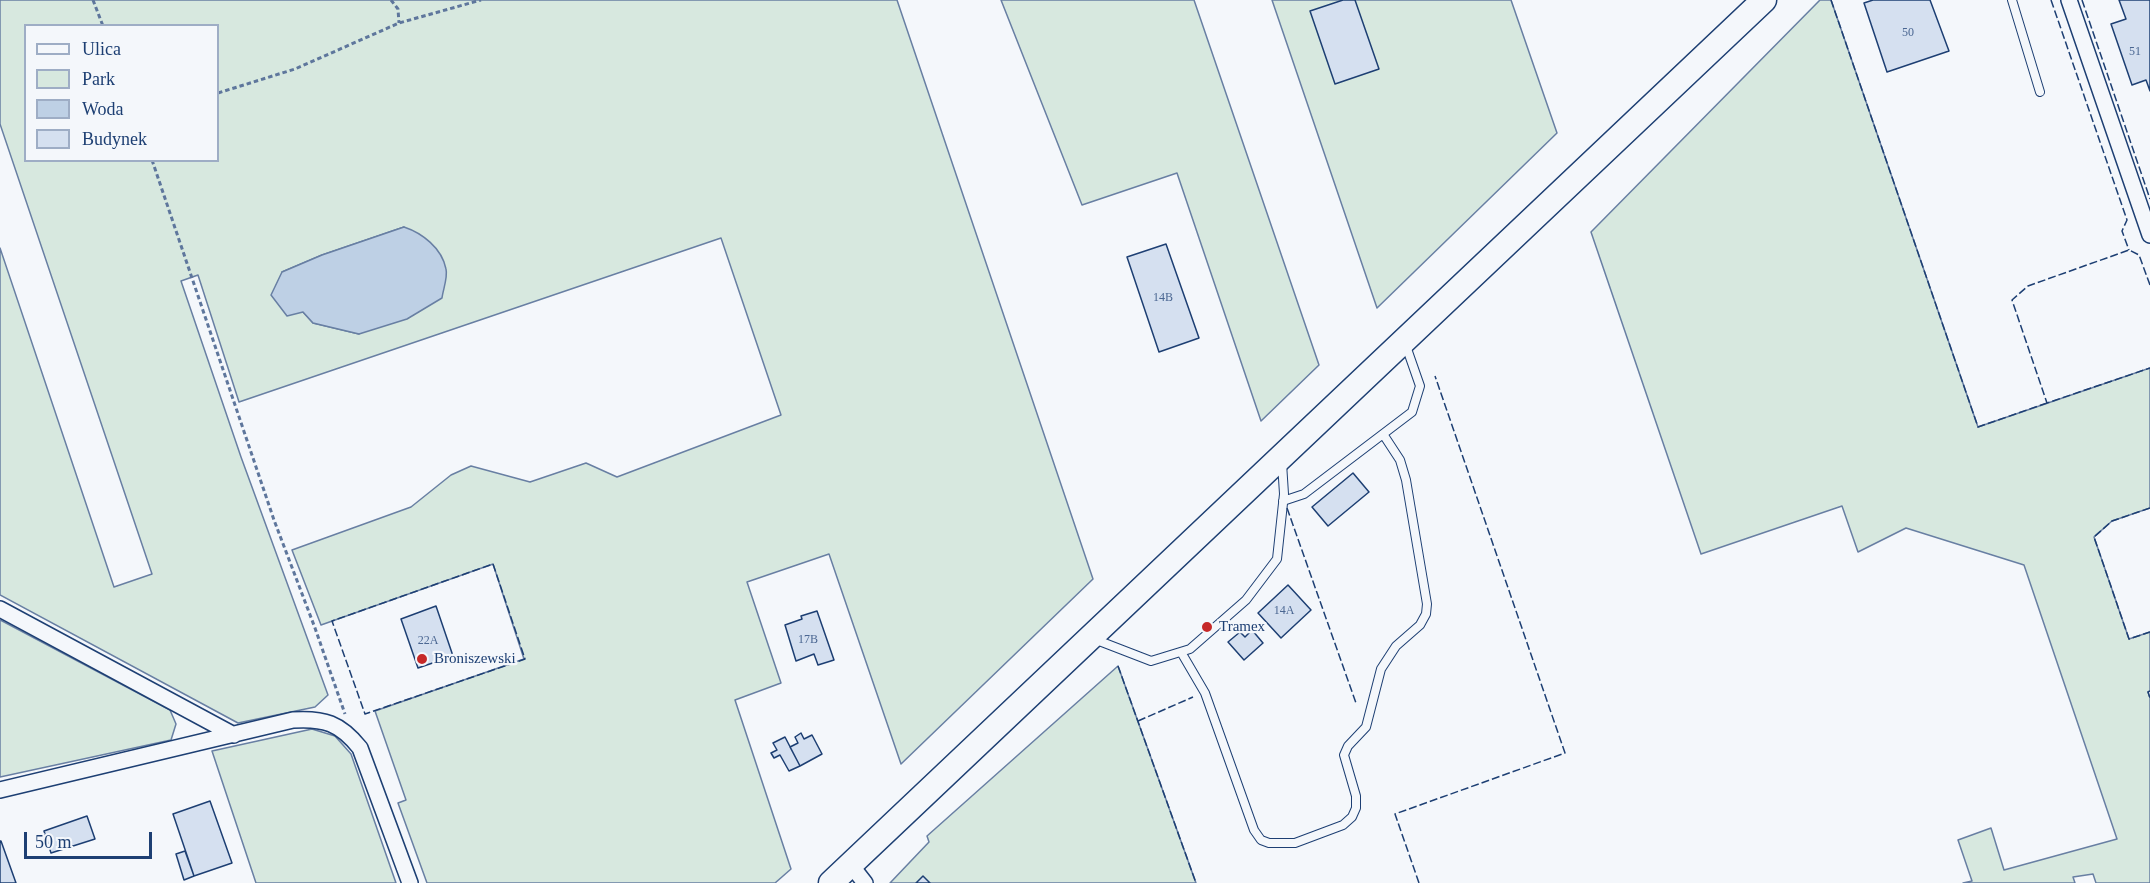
<!DOCTYPE html>
<html>
<head>
<meta charset="utf-8">
<style>
  body { margin:0 }
  #map { position:relative; width:2150px; height:883px; overflow:hidden; background:#f4f7fb; font-family:"Times New Roman",serif }
  canvas { display:block }
  .legend { position:absolute; left:24px; top:24px; width:195px; height:138px; box-sizing:border-box; background:#f4f7fb; border:2px solid #9eadc5; margin:0; padding:8px 10px; list-style:none; font-size:18px; color:#1d3f73 }
  .legend li { display:flex; align-items:center; gap:12px; height:30px }
  .legend b { width:30px; border:2px solid #9eadc5 }
  .scale { position:absolute; left:24px; top:832px; width:128px; height:27px; box-sizing:border-box; border:3px solid #1d3f73; border-top:0; padding-left:8px; font-size:18px; line-height:21px; white-space:nowrap; color:#1d3f73; -webkit-text-stroke:4px #f4f7fb; paint-order:stroke }
</style>
</head>
<body>
<div id="map">
<canvas width="2150" height="883"></canvas>
<ul class="legend">
<li><b style="height:8px;background:#f4f7fb"></b>Ulica</li>
<li><b style="height:16px;background:#d7e8df"></b>Park</li>
<li><b style="height:16px;background:#bed0e5"></b>Woda</li>
<li><b style="height:16px;background:#d5e0f0"></b>Budynek</li>
</ul>
<div class="scale">50 m</div>
</div>
<script>
const c = document.querySelector('canvas').getContext('2d');
c.lineJoin = 'round';
function paint(path, color) {
  c.fillStyle = color;
  c.fill(path, 'evenodd');
}
function trace(path, color, width, dash) {
  c.strokeStyle = color;
  c.lineWidth = width;
  c.lineCap = dash ? 'butt' : 'round';
  c.setLineDash(dash || []);
  c.stroke(path);
}
function drawText(font, color, halo, rows, align = 'center') {
  c.font = font + ' "Times New Roman",serif';
  c.lineWidth = 4.5;
  c.setLineDash([]);
  c.textBaseline = 'middle';
  c.strokeStyle = halo;
  c.fillStyle = color;
  for (const [text, x, y, turn = 0] of rows) {
    c.save();
    c.translate(x, y);
    c.rotate((+turn || 0) * Math.PI / 180);
    c.textAlign = isNaN(turn) ? turn : align;
    if (halo) c.strokeText(text, 0, 0);
    c.fillText(text, 0, 0);
    c.restore();
  }
}
const green = new Path2D(`
  M0,0H897L1093,579L901,764L829,554L747,582L781,683L735,700L791,869L775,883H427L398,803L406,800L375,711L524,659L493,564L321,625L292,550L411,507L451,475L471,466L530,482L586,463L617,477L781,415L721,238L239,402L198,275L181,281L241,457L328,695L315,707L238,723L0,595V248L114,587L152,574L0,124ZM26,26H218V160H26ZM404,227L359,334L313,323L303,312L282,272L322,255Z
  M1001,0H1194L1319,365L1261,421L1177,173L1082,205Z
  M1272,0H1511L1557,133L1377,308Z
  M1820,0H1831L1978,427L2150,368V508L2112,521L2094,537L2129,639L2150,632V691L2148,692L2150,698V883H2096L2093,874L2073,877L2075,883H1963L1972,881L1958,840L1991,828L2004,870L2117,839L2024,565L1906,528L1858,552L1842,506L1701,554L1591,232Z
  M0,620L170,710L176,724L171,740L0,777Z
  M1118,666L1196,883H890L929,842L927,836Z
  M312,729L335,736L351,754L396,883H256L212,751Z`);
const water = new Path2D(`
  M404,227C422,233 442,248 446,269C448,277 443,290 442,298L407,319L359,334L313,323L303,312L287,316L271,295L282,272L322,255Z`);
const building = new Path2D(`
  M1343,0H1355L1379,69L1335,84L1310,11Z
  M1873,0H1930L1949,51L1887,72L1864,3Z
  M2119,0H2150V91L2146,80L2132,85L2111,24L2126,19Z
  M1166,244L1199,338L1159,352L1127,257Z
  M1353,473L1369,492L1328,526L1312,507Z
  M1288,585L1311,610L1281,638L1258,613Z
  M436,606L453,656L418,668L401,619Z
  M817,611L834,660L818,665L814,654L796,661L785,625L802,619L801,616Z
  M1252,630L1263,643L1244,660L1228,642L1240,632L1245,637Z
  M801,733L804,739L812,735L822,754L800,766L790,747L798,743L795,737Z
  M785,737L800,766L789,771L780,755L774,758L771,753L777,750L773,743Z
  M210,801L232,863L194,876L173,814Z
  M87,816L95,839L51,853L44,831Z
  M0,841H1L16,883H0Z
  M185,851L194,876L184,880L176,854Z
  M923,876L930,883H916Z`);
const path = new Path2D(`
  M93,0L103,26
  M391,0L398,9L399,23
  M218,93L295,69L399,23L481,0
  M152,160L274,520L315,628L345,714`);
const service = new Path2D(`
  M2012,0L2040,92
  M1283,501L1304,494L1412,412L1420,386L1405,343
  M1094,639L1151,661L1190,649L1246,600L1277,559L1284,494L1282,463
  M1181,652L1205,693L1254,830L1261,840L1269,843H1295L1343,825L1352,817L1356,808V796L1344,755L1348,746L1366,727L1381,669L1396,646L1420,625L1426,614L1427,604L1406,480L1400,460L1383,434`);
const minor = new Path2D(`
  M2069,0L2150,235
  M0,609L234,735
  M0,790L293,720C324,718 340,723 360,748L410,883
  M851,865L865,883`);
const primary = new Path2D(`
  M831,883L1764,0`);
const fence = new Path2D(`
  M1831,0L1978,427L2047,403
  M2051,0L2127,220L2122,231L2129,250
  M2082,0L2150,199
  M2150,285L2139,255L2129,250L2028,286L2012,300L2047,403L2150,368
  M1287,508L1356,703
  M2150,508L2112,521L2094,537L2129,639L2150,632
  M493,564L525,659L365,714L332,621Z
  M1118,666L1196,883
  M2150,691L2148,692L2150,698
  M1138,721L1193,697
  M1419,883L1395,814L1565,753L1435,376`);
const markers = [
  [1207,627,6,"#c62828"],
  [422,659,6,"#c62828"]
];
const numberNames = [
  ["50",1908,33],
  ["51",2135,52],
  ["14B",1163,298],
  ["14A",1284,611],
  ["17B",808,640],
  ["22A",428,641]
];
const poiNames = [
  ["Tramex",1219,627],
  ["Broniszewski",434,659]
];
paint(green, '#d7e8df');
trace(green, '#687fa3', 1.5);
paint(water, '#bed0e5');
trace(water, '#687fa3', 1.5);
paint(building, '#d5e0f0');
trace(building, '#1d3f73', 1.5);
trace(service, '#1d3f73', 10);
trace(minor, '#1d3f73', 18);
trace(primary, '#1d3f73', 27);
trace(path, '#5e769c', 3, [4.5, 3]);
trace(service, '#f4f7fb', 8);
trace(minor, '#f4f7fb', 15);
trace(primary, '#f4f7fb', 24);
trace(fence, '#1d3f73', 1.5, [8, 3]);
for (const [x, y, r, color] of markers) {
  const dot = new Path2D();
  dot.arc(x, y, r, 0, 2 * Math.PI);
  c.fillStyle = color;
  c.fill(dot);
  trace(dot, '#f4f7fb', 2);
}
drawText('12px', '#4b6792', null, numberNames);
drawText('15px', '#1d3f73', '#f4f7fb', poiNames, 'left');
</script>
</body>
</html>
